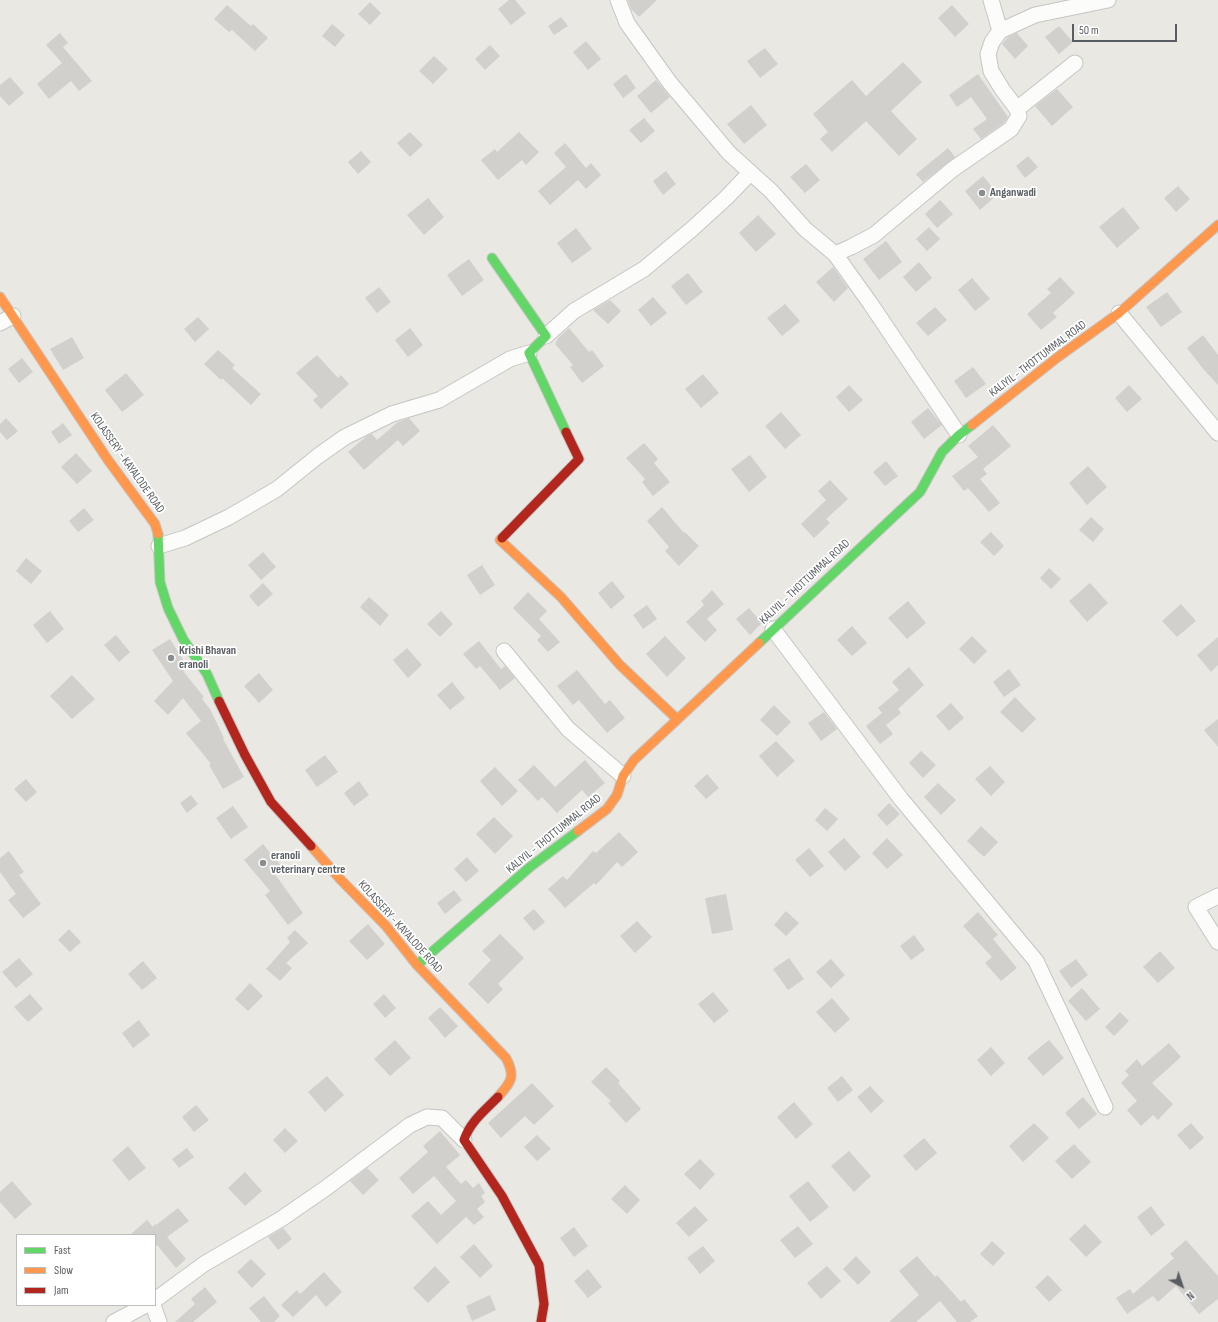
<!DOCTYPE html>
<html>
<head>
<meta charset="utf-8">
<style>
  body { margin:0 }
  #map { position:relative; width:1218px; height:1322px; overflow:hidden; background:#e9e8e3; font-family:"Sofia Sans Condensed",sans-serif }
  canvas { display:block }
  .legend { position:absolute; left:16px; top:1234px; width:140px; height:72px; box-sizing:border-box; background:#fff; border:1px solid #bdbec0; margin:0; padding:5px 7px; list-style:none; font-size:12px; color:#595d62 }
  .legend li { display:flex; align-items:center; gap:8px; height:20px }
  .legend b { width:20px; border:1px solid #bdbec0 }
  .north { position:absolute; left:1162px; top:1266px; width:40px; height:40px; -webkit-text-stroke:3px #fff; paint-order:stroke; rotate:140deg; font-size:11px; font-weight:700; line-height:16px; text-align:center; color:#595d62 }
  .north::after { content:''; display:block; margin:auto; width:14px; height:18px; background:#595d62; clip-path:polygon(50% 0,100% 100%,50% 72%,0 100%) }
  .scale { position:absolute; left:1072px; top:24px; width:105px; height:18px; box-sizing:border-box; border:2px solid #595d62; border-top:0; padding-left:5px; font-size:12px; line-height:14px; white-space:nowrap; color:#595d62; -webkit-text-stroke:3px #fff; paint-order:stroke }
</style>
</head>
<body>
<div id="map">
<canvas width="1218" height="1322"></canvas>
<ul class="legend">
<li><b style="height:5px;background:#63d668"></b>Fast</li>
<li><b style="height:5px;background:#ff974d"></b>Slow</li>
<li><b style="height:5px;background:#b3261e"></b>Jam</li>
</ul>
<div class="north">N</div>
<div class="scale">50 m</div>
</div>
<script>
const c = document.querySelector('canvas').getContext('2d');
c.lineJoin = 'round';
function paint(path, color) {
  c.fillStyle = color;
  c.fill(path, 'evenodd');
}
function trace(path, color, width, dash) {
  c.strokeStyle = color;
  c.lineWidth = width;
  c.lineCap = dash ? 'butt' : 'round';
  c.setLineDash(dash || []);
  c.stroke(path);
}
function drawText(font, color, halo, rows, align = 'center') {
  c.font = font + ' "Sofia Sans Condensed",sans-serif';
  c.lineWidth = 3.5;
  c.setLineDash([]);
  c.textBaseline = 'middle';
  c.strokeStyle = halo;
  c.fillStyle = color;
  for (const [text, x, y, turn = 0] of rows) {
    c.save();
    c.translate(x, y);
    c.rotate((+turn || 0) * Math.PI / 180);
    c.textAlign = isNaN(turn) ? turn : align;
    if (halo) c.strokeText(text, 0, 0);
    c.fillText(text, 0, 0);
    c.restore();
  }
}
const building = new Path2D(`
  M509,0H515L526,13L511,25L498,9Z
  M628,0H657L639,17L631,9Z
  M370,2L381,13L370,25L358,14Z
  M227,5L251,26L253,24L268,38L255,51L232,30L229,32L214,19Z
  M952,5L969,24L955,37L938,18Z
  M561,17L568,26L554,35L548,26Z
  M332,24L345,35L335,47L322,36Z
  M1059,26L1073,42L1059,54L1045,37Z
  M60,33L68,43L63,47L92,81L79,91L71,81L49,99L37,84L62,63L46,45Z
  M1017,33L1028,46L1015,59L1002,44L1008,37Z
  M586,41L601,59L588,70L573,52Z
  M490,45L500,56L485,70L475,59Z
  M765,48L778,64L760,78L747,61Z
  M434,56L448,69L433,84L419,71Z
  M903,62L922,82L891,111L917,139L899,156L866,121L832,152L820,139L828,132L813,114L852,80L866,96Z
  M626,74L636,88L623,98L613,84Z
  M978,74L1008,117L1004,123L981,139L973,129L987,119L971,97L957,107L949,95Z
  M10,77L24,93L9,106L0,96V85Z
  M656,80L670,97L651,113L637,96Z
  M1057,89L1073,107L1052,126L1035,106Z
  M751,105L767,125L744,144L727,124Z
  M644,118L655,131L641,143L629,130Z
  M410,132L423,145L410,157L397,143Z
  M519,132L539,152L526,165L522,160L498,180L481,160L495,149L497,152Z
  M565,143L586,168L591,163L601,175L586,189L578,180L550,205L538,191L566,167L554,153Z
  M948,148L955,157L923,182L916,174Z
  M361,151L371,162L358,174L348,162Z
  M1028,156L1038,167L1025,178L1016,166Z
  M806,164L820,180L805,193L790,177Z
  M666,171L676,184L663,195L653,181Z
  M983,176L998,194L980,210L965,191Z
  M1178,186L1190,199L1176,212L1164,198Z
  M428,198L444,217L424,235L407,215Z
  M940,200L953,214L937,228L925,214Z
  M1123,207L1140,228L1117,248L1099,227Z
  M758,215L776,234L756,252L739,233Z
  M929,227L940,239L927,251L916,239Z
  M576,228L592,249L572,263L557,243Z
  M886,241L902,262L879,280L863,259Z
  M469,259L484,280L462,296L447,275Z
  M919,262L932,278L916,292L903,277Z
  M833,267L848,288L834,302L816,282Z
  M688,273L703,292L686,305L671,286Z
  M1060,277L1075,293L1053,313L1057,317L1041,330L1027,314L1051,293L1047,289Z
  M972,278L990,299L975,311L958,290Z
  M379,287L391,302L377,313L365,298Z
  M1167,292L1182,312L1161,327L1146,307Z
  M653,297L667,313L651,326L638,310Z
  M610,300L621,311L608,324L593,310Z
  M785,304L800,321L782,336L767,318Z
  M935,307L947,320L928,336L916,323Z
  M198,317L209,329L195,342L184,329Z
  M410,328L423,345L408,357L395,340Z
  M569,328L589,352L592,350L604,366L582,383L570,367L573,365L555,344L558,338Z
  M1203,335L1218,355V385L1204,370L1187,348Z
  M72,337L84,358L63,370L50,349Z
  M218,350L235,365L232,368L261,394L251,405L222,378L221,380L204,364Z
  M317,355L338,378L341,375L349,384L321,409L313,400L318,396L296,373Z
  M22,358L33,372L19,383L8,369Z
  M973,367L986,384L966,398L954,381Z
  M126,373L144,395L122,412L105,390Z
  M703,374L719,393L701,408L685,389Z
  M849,385L863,400L849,412L836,397Z
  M1129,385L1142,399L1127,412L1115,398Z
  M928,408L942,425L924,439L911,422Z
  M781,412L801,435L785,449L765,426Z
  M6,418L18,431L7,440L0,432V424Z
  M409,418L420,431L403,446L398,440L364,470L348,452L367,436L372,434L377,440L398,422Z
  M63,423L72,435L59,444L51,432Z
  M993,425L1011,446L983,469L987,474L980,479L1000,503L989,512L968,488L964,491L952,476L978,457L968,446Z
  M644,443L658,459L654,463L670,482L653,496L642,482L645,479L626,458Z
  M76,453L92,471L77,484L61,467Z
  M750,455L767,477L749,492L731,469Z
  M886,461L898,476L885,486L873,472Z
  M1088,466L1107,487L1087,505L1069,483Z
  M830,480L848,499L826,519L830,523L814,538L801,524L826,500L818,491Z
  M662,507L684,533L685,532L699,546L679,566L665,551L669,547L647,521Z
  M84,508L94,520L78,532L69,521Z
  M1091,517L1104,529L1093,542L1079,530Z
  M991,532L1004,546L994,556L980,542Z
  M263,552L276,567L261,580L248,565Z
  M26,558L42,571L31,584L16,571Z
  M482,565L495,585L480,595L467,575Z
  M1049,568L1061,579L1051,589L1040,578Z
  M612,581L625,597L611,609L598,593Z
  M263,583L273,594L258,607L249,596Z
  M1090,583L1108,603L1087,622L1069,601Z
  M712,590L724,604L707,619L717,630L705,642L686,622L704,605L701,601Z
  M528,592L547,611L539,619L560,642L548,652L537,640L541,636L513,608Z
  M369,597L389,615L380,626L360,607Z
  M908,601L926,623L907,639L888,618Z
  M1181,604L1196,621L1177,637L1162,621Z
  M647,605L657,619L643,629L633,615Z
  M749,608L762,623L750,635L736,619Z
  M50,611L64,629L47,643L33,625Z
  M441,611L453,624L440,637L427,624Z
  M852,626L867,643L852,656L837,640Z
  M116,635L130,652L119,662L104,645Z
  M665,636L686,658L667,677L646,654Z
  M972,636L987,651L974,664L959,649Z
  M1218,637V665L1211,672L1197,655Z
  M170,639L188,668L183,671L204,697L202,699L210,709L224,738L223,739L244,777L223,789L209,765L211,764L186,733L201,721L183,698L168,715L154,701L173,681L152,650Z
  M479,641L501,669L505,666L515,678L500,690L480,666L476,669L463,654Z
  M407,648L422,665L408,678L393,660Z
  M909,667L924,685L898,709L901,713L886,725L893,734L880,744L866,726L882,713L878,708L899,690L892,682Z
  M1009,669L1021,685L1004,697L993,682Z
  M577,670L605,704L610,700L625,718L607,733L579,700L573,705L557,686Z
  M259,673L273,690L259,703L244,686Z
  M72,675L95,699L72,719L50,696Z
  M452,682L465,698L450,710L437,695Z
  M1015,697L1036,719L1022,733L1000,712Z
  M951,703L964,718L949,731L936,716Z
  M774,705L791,722L777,736L760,720Z
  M824,712L837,729L821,741L808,723Z
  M1218,719V747L1204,730Z
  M776,741L795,761L777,777L759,756Z
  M921,751L936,765L923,778L909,763Z
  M325,755L338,772L317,787L305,770Z
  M585,760L605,783L588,797L582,790L557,813L542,797L538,801L518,780L534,765L555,787Z
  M990,766L1005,782L991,796L975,779Z
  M495,767L518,791L502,806L480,781Z
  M707,774L719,788L706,799L694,786Z
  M26,779L37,792L26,802L14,789Z
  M359,781L369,795L354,806L344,793Z
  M938,783L956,800L941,815L924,797Z
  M191,795L198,804L187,813L180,803Z
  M889,803L900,814L887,826L877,815Z
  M233,806L248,827L231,839L216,818Z
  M825,808L838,819L827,831L815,820Z
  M494,817L513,836L495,854L476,834Z
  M981,826L998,842L984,857L967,841Z
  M619,832L638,852L622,867L617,862L596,885L594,883L565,908L548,889L563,876L567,880L593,851L596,853Z
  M844,838L861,857L845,871L828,852Z
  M887,838L903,855L887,869L872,853Z
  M263,844L282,867L274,873L303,913L288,925L265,895L270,891L244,860Z
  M809,848L824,866L810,877L795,860Z
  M9,851L24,872L19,875L41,904L23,918L8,900L16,894L0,872V858Z
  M467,857L479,871L466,882L454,869Z
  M454,890L462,900L445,914L437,903Z
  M726,894L733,930L712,934L705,898Z
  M534,909L545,922L534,931L523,918Z
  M786,911L799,923L786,936L774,925Z
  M978,912L998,935L993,939L1017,968L1001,981L985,963L992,957L963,926Z
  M637,921L652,937L635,953L620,936Z
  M368,924L385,944L367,960L349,941Z
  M69,929L81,942L70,952L58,940Z
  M295,930L308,943L286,963L292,968L280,981L266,969L290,942L287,938Z
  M500,934L524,958L498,984L503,989L488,1004L468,984L491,960L482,951Z
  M914,935L925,950L911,960L900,946Z
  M1160,951L1175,968L1158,983L1143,967Z
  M19,958L33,974L16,988L2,972Z
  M789,958L804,979L788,990L773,969Z
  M831,959L845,975L831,988L816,972Z
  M1076,959L1088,975L1071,988L1059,971Z
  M143,961L157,978L142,990L128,974Z
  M250,983L263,996L248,1011L235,999Z
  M1082,988L1100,1009L1086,1021L1068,1001Z
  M713,992L729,1011L714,1023L698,1004Z
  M30,994L43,1009L28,1022L14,1007Z
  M384,994L396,1008L385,1018L373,1004Z
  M832,998L850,1019L835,1033L816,1012Z
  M440,1007L458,1026L445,1038L428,1018Z
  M1120,1012L1129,1021L1114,1036L1105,1027Z
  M139,1020L150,1035L133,1048L122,1033Z
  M395,1040L411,1058L390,1076L374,1059Z
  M1049,1040L1064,1058L1043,1076L1027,1058Z
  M1169,1043L1181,1057L1152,1083L1173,1104L1158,1120L1153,1115L1141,1126L1127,1110L1137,1101L1121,1083L1129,1075L1125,1071L1137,1059L1142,1066Z
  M991,1047L1005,1063L991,1076L977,1060Z
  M606,1067L620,1081L618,1083L641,1109L626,1123L608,1103L611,1101L591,1082Z
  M327,1076L344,1095L325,1112L308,1092Z
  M842,1076L853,1090L838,1102L827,1088Z
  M532,1083L554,1106L534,1125L525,1116L501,1138L488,1123Z
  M870,1086L884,1101L871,1113L857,1097Z
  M1083,1097L1097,1114L1079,1129L1065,1113Z
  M794,1102L813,1124L796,1139L777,1117Z
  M196,1105L209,1120L194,1132L182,1117Z
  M1034,1123L1049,1138L1023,1162L1009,1146Z
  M1191,1123L1204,1138L1190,1150L1177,1135Z
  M285,1128L298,1141L285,1153L273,1140Z
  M440,1131L460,1155L446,1167L461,1184L466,1180L473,1188L479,1183L485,1193L481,1196L485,1202L477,1209L484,1217L474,1225L466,1217L437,1244L411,1216L428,1201L441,1215L456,1201L434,1176L413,1194L399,1178L428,1152L423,1146Z
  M537,1135L551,1149L537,1161L524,1147Z
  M924,1138L937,1153L916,1171L903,1156Z
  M1074,1144L1091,1162L1072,1179L1055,1161Z
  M128,1146L146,1168L129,1181L112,1160Z
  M187,1148L194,1157L179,1168L172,1159Z
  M849,1151L871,1176L854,1192L831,1166Z
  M700,1159L715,1174L700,1190L684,1174Z
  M367,1168L379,1180L363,1195L350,1181Z
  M245,1172L262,1191L245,1206L228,1188Z
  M12,1181L32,1204L15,1219L0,1202V1192Z
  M808,1181L829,1207L810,1222L789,1196Z
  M625,1185L640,1200L627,1214L611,1199Z
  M695,1206L708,1220L689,1237L676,1223Z
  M1151,1206L1165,1225L1151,1236L1137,1217Z
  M178,1208L189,1221L167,1237L186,1259L176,1268L157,1245L155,1247V1235H130L147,1220L153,1227L155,1224L156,1225Z
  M1085,1224L1102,1242L1086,1257L1069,1239Z
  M798,1226L813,1244L795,1258L780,1240Z
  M574,1227L588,1246L574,1257L560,1238Z
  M283,1228L292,1239L278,1250L268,1237Z
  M1186,1240L1218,1276V1299L1199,1314L1176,1286L1158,1302L1153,1296L1127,1314L1116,1298L1130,1289L1133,1294L1174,1258L1170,1254Z
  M992,1241L1005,1253L993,1266L980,1254Z
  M474,1244L493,1266L480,1278L460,1257Z
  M703,1246L715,1261L700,1274L687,1258Z
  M856,1256L871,1272L858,1285L843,1269Z
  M917,1256L935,1277L937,1275L961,1302L964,1299L978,1316L970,1322H957L940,1301L916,1322H889L919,1295L899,1271Z
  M251,1259L266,1274L252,1288L237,1272Z
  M435,1266L450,1282L428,1303L413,1288Z
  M827,1266L841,1281L821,1299L807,1283Z
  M588,1269L602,1287L588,1298L574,1281Z
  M324,1272L342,1292L326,1307L316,1295L293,1317L281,1305L297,1290L300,1294Z
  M1048,1275L1062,1290L1049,1302L1035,1287Z
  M205,1287L217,1302L193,1322H175L195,1304L191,1299Z
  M490,1295L496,1310L472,1321L466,1306Z
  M264,1296L280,1316L274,1322H261L249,1308Z`);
const street = new Path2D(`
  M618,0L627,23L670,83L729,153L771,191L805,229L835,254L870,303L959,435
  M991,0L1000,31
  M1017,109L1075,63
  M835,254L851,247L874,235L953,169L1011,129L1019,116L1017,109L1002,89L991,71L988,54L992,42L1000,31L1035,15L1108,0
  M1119,313L1218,433
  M0,323L13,316
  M546,336L574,311L644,269L692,229L726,198L750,173
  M159,546L185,538L229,517L277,489L318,456L345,437L392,414L439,400L510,359L529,353
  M773,629L901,799L1036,961L1105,1107
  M504,651L568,729L623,776
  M1218,896L1196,907L1218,942
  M155,1300L204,1264L281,1219L326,1188L410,1125L427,1117L442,1118L464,1140
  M153,1305L159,1322
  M114,1322L146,1305`);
const fast = new Path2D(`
  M492,258L546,336L529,353L566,432
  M158,534L160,582L168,608L183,639L207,674L219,701
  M759,643L920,492L942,452L959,435L972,425
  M417,965L530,867L578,831`);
const slow = new Path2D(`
  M0,297L108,460L155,524L158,534
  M972,425L1058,357L1119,313L1218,225
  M502,538L500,540L561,597L620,665L677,719
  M578,831L607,809L617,795L623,776L634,760L759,643
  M311,846L341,880L386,926L417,965L506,1058C516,1077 511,1082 498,1097`);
const jam = new Path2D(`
  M502,538L579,459L566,432
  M219,701L245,755L271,802L311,846
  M498,1097C485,1110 470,1122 464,1140L502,1196L539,1265L544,1304L541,1322`);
const markers = [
  [982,193,4,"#8b8e8f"],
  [171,658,4,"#8b8e8f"],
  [263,863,4,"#8b8e8f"]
];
const poiNames = [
  ["Anganwadi",990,193],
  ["Krishi Bhavan",179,651],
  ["eranoli",179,665],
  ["eranoli",271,856],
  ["veterinary centre",271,870]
];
const streetNames = [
  ["KALIYIL - THOTTUMMAL ROAD",1038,359,-37],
  ["KOLASSERY - KAYALODE ROAD",127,463,55],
  ["KALIYIL - THOTTUMMAL ROAD",805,582,-43],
  ["KALIYIL - THOTTUMMAL ROAD",554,834,-39],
  ["KOLASSERY - KAYALODE ROAD",400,927,48]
];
paint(building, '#d1d0cd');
trace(street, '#c5c5c4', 17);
trace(fast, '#c6c6c5', 11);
trace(slow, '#c6c6c5', 11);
trace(jam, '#c6c6c5', 11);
trace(street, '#fcfcfb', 15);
trace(fast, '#63d668', 9);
trace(slow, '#ff974d', 9);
trace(jam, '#b3261e', 9);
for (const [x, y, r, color] of markers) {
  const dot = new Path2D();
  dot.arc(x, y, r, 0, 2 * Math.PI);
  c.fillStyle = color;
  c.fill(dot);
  trace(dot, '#fff', 1.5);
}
drawText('bold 12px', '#595d62', '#fff', poiNames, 'left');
drawText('12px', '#595d62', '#fff', streetNames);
</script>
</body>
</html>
